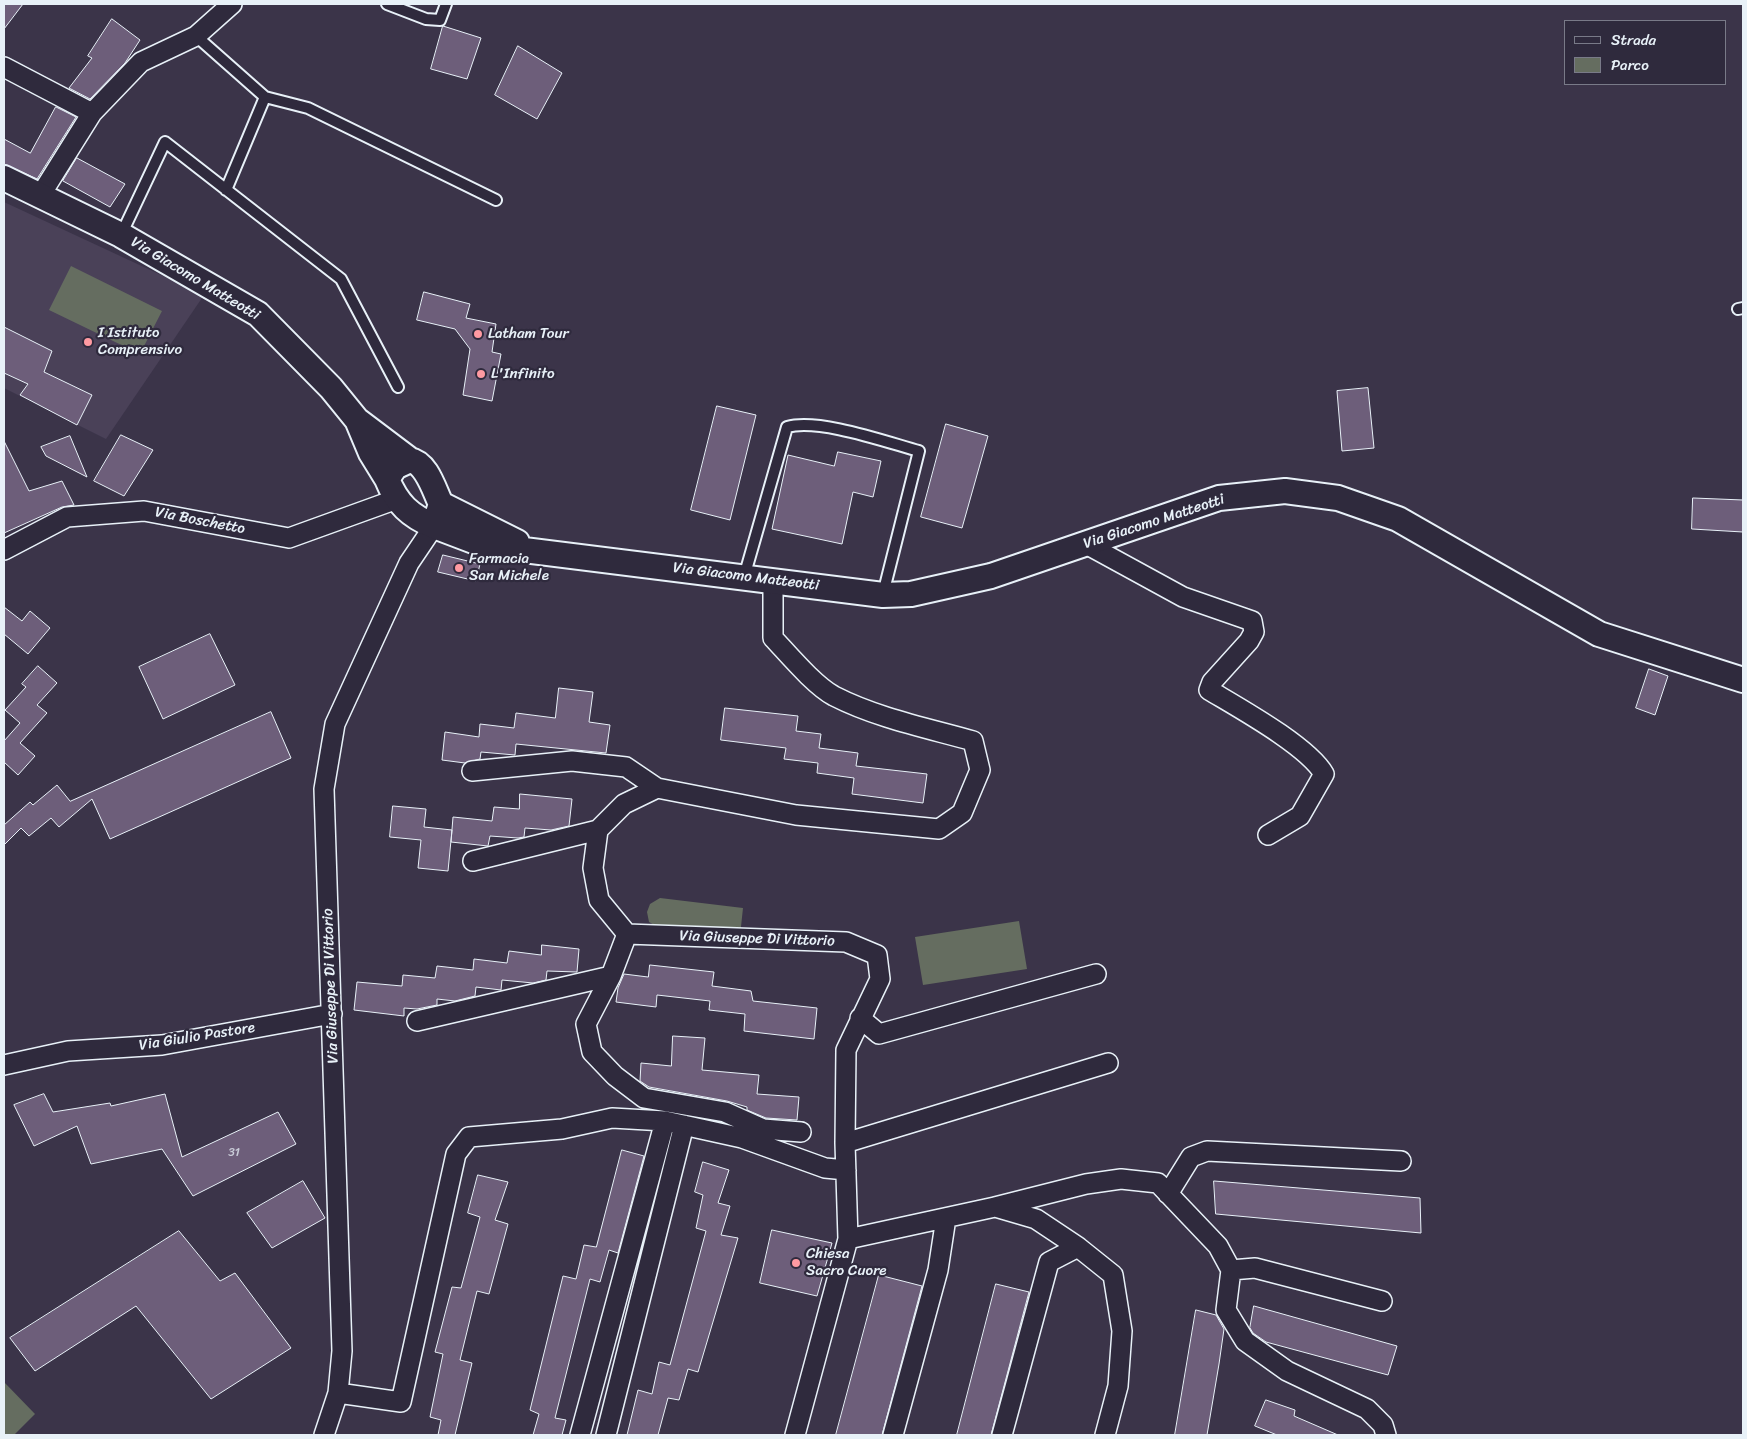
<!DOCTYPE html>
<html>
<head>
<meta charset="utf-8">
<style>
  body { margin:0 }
  #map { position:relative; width:1747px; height:1439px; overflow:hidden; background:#3b3449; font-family:Sriracha,sans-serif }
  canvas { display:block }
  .frame { position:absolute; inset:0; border:5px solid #e8f1f8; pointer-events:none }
  .legend { position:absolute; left:1564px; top:20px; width:162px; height:65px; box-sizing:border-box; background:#2f2a3d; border:1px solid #797a88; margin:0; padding:6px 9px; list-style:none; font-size:15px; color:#e8f1f8 }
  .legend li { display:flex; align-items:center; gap:10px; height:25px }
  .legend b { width:25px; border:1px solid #797a88 }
</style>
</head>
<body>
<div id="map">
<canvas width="1747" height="1439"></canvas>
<div class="frame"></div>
<ul class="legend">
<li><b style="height:6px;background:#2f2a3d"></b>Strada</li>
<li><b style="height:14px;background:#656d60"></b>Parco</li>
</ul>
</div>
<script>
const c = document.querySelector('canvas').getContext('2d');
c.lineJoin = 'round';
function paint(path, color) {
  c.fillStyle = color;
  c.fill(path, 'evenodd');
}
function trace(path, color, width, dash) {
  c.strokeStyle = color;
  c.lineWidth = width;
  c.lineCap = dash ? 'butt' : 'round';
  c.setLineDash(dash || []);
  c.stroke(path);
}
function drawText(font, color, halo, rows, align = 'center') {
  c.font = font + ' Sriracha,sans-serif';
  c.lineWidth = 4.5;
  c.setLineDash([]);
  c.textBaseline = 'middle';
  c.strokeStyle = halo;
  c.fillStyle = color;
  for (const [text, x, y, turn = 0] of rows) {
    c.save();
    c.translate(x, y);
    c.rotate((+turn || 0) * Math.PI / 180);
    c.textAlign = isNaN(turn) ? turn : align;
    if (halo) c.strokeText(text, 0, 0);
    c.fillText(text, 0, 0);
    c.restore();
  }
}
const built = new Path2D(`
  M4,202L204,295L106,439L4,388Z`);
const green = new Path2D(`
  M71,266L162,311L140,354L49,310Z
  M660,898L743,908L740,936L658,927L649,922L647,912L650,904Z
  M1019,921L1027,969L923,985L915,937Z
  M4,1382L35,1414L14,1435H4Z`);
const building = new Path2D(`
  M4,4H23L4,29Z
  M112,19L140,40L125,63L90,99L69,88L92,58L88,56Z
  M443,26L481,38L467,79L431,69Z
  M518,46L562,73L537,119L495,95Z
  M56,107L76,117L37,179L4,164V139L30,153Z
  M77,158L125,184L110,207L63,181Z
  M424,292L470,304L466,318L496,324L492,352L501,354L492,401L463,395L470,349L455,329L417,320Z
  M4,327L52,351L44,372L92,395L77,425L20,395L28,384L4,373Z
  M1368,388L1374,448L1342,451L1337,391Z
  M717,406L756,415L730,520L691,510Z
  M946,424L988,436L962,528L921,517Z
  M121,435L153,450L124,496L94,481Z
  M70,436L87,477L46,456L41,447Z
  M4,441L29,491L62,481L74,505L62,507L4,533Z
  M838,452L881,461L873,497L853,492L842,544L772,529L788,455L834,466Z
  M1693,498L1743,500V532L1692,529Z
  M443,555L480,564L476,581L438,572Z
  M4,607L22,621L30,611L50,628L28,654L4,634Z
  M210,634L235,685L163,719L139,667Z
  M38,666L57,683L37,705L47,713L20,743L35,756L18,775L4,762V741L20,723L5,710L26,687L22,684Z
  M1649,669L1668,676L1655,715L1636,708Z
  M559,688L593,692L589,722L610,725L606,753L516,744L515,755L481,752L480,759L465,763L442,760L445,732L479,737L480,724L514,728L516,713L555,718Z
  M725,708L798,716L796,731L821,734L819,748L858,753L856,766L927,774L923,803L852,794L854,778L817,773L818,763L784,759L786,748L721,740Z
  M271,712L291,758L110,839L92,799L59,827L51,818L29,836L21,828L4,845V825L30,802L33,805L57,785L70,801Z
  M520,794L572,799L569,826L551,830L525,828L524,837L518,838L490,836L488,846L451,842L453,817L492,821L494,807L519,809Z
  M393,806L426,809L424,827L452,830L448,871L418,868L421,840L390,837Z
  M542,945L579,949L577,972L547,971L546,980L533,983L502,980L501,990L476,987L475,996L455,1001L437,999V1005L417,1009L404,1008V1016L354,1010L357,982L402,986L403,975L435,978L437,966L473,970L474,959L507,963L509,951L541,955Z
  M650,965L714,972L712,986L751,991L753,1001L817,1008L814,1039L744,1031L745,1014L709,1010L710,1001L657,995L656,1007L616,1002L618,988L624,974L648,977Z
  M673,1036L705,1038L702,1070L759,1075L757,1094L799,1097L797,1120L766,1118L747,1110V1107L727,1101L649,1087L640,1081L641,1063L671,1066Z
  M44,1094L53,1112L110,1103L111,1106L165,1094L182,1157L278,1112L296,1144L193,1196L162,1149L91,1164L77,1126L34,1146L14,1105Z
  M622,1150L644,1156L618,1253L609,1250L600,1282L590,1279L555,1418L566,1420L562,1435H533L539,1414L530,1410L563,1276L576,1279L584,1245L596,1247Z
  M703,1162L729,1170L718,1203L730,1206L721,1235L738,1238L698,1372L688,1369L679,1400L668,1398L658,1435H627L638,1390L652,1394L659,1362L670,1365L706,1231L696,1228L703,1195L695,1192Z
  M478,1175L508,1182L495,1220L508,1224L489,1294L477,1291L460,1360L472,1363L455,1435H438L441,1420L430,1417L443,1354L435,1352L452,1287L461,1288L480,1217L468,1213Z
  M303,1181L325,1218L272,1248L247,1213Z
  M1214,1181L1420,1198L1421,1233L1216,1214Z
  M772,1230L832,1243L817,1296L760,1283Z
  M179,1231L220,1281L235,1273L291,1348L211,1399L136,1306L35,1371L10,1338Z
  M879,1275L922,1286L882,1435H836Z
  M996,1284L1029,1292L991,1435H957Z
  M1254,1306L1397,1346L1388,1375L1266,1342L1253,1333L1250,1328Z
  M1196,1310L1216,1315L1224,1329L1219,1364L1207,1435H1175Z
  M1266,1400L1295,1410L1294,1416L1338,1435H1277L1255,1426Z`);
const service = new Path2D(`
  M387,4L426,19L440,20L446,4
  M196,36L265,97L308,108L496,200
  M226,190L265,97
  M121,235L165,142L341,279L398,387
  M1738,309L1743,308
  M744,577L787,427C819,418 886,442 919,451L883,594`);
const minor = new Path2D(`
  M4,67L92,113
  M40,196L92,113L141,62L196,36L232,4
  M1086,544L1183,597L1252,621L1254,632L1249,641L1212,682L1209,690C1239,708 1308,746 1324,774L1300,816L1268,835
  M4,550L67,517L144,511L289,538L397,499
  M472,771L572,761L626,767L657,788L796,815L939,829L962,813L980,770L973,741C927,728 877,718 834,696C814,685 789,655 773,638V581
  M657,788L624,804L598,830L593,868L599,900L627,934L846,942L877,955L880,979L846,1050L845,1143L848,1239L795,1435
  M473,861L598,830
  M627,934L611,976L586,1024L592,1052L615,1076L644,1098L725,1112L763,1129L801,1132
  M860,1018L879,1034L1096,974
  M417,1021L611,976
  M4,1065L68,1051L162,1045L332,1014
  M845,1143L1108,1063
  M1168,1194L1191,1157L1207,1151L1401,1161
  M995,1207L1086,1184L1121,1179L1158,1183L1218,1246L1231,1270L1226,1310L1245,1341L1287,1371L1367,1409L1383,1425L1386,1435
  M848,1239L995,1207L1036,1219L1078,1247L1113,1275L1122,1331L1118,1386L1105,1435
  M1231,1270L1255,1268L1382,1301
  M338,1393L401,1402L456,1154L469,1137L562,1129L612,1118L665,1121L742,1138L825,1168L846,1170
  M324,1435L338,1393L342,1351L324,789L335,724L409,563L434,526
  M580,1435L665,1121
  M606,1435L684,1125
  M893,1435L938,1270L946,1218
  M1002,1435L1049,1262L1078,1247`);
const tertiary = new Path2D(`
  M4,178L121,235L258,314L331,388L357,420L410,460
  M358,422L371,453L387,479
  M410,460C427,463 434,490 441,504L434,526C410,516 397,504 387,479L395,467Z
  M441,504L517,542
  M434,526L484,545L883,595L911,594L991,576L1219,498L1285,491L1338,498L1398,519L1599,634L1743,680`);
const markers = [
  [478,334,5,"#ff9aa2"],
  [88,342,5,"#ff9aa2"],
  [481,374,5,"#ff9aa2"],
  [459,568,5,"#ff9aa2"],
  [796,1263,5,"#ff9aa2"]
];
const numberNames = [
  ["31",234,1153]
];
const streetNames = [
  ["Via Giacomo Matteotti",195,279,31],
  ["Via Boschetto",200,521,11],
  ["Via Giacomo Matteotti",1154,522,-18],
  ["Via Giacomo Matteotti",746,577,7],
  ["Via Giuseppe Di Vittorio",757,939,2],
  ["Via Giuseppe Di Vittorio",331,986,-92],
  ["Via Giulio Pastore",197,1037,-9]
];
const poiNames = [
  ["I Istituto",98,333],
  ["Comprensivo",98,350],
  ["Latham Tour",488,334],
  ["L'Infinito",491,374],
  ["Farmacia",469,559],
  ["San Michele",469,576],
  ["Chiesa",806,1254],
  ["Sacro Cuore",806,1271]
];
paint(built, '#4a4158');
paint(green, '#656d60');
paint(building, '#6d5e7a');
trace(building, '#e8f1f8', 1);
trace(service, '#e8f1f8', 14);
trace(minor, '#e8f1f8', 22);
trace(tertiary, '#e8f1f8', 28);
trace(service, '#2f2a3d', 10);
trace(minor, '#2f2a3d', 19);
trace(tertiary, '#2f2a3d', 24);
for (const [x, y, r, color] of markers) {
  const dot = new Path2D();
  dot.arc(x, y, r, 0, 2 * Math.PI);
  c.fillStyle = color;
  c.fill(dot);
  trace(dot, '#2f2a3d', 2);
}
drawText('12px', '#c9ccd8', null, numberNames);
drawText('15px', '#e8f1f8', '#2f2a3d', streetNames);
drawText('15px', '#e8f1f8', '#2f2a3d', poiNames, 'left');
</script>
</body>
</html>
